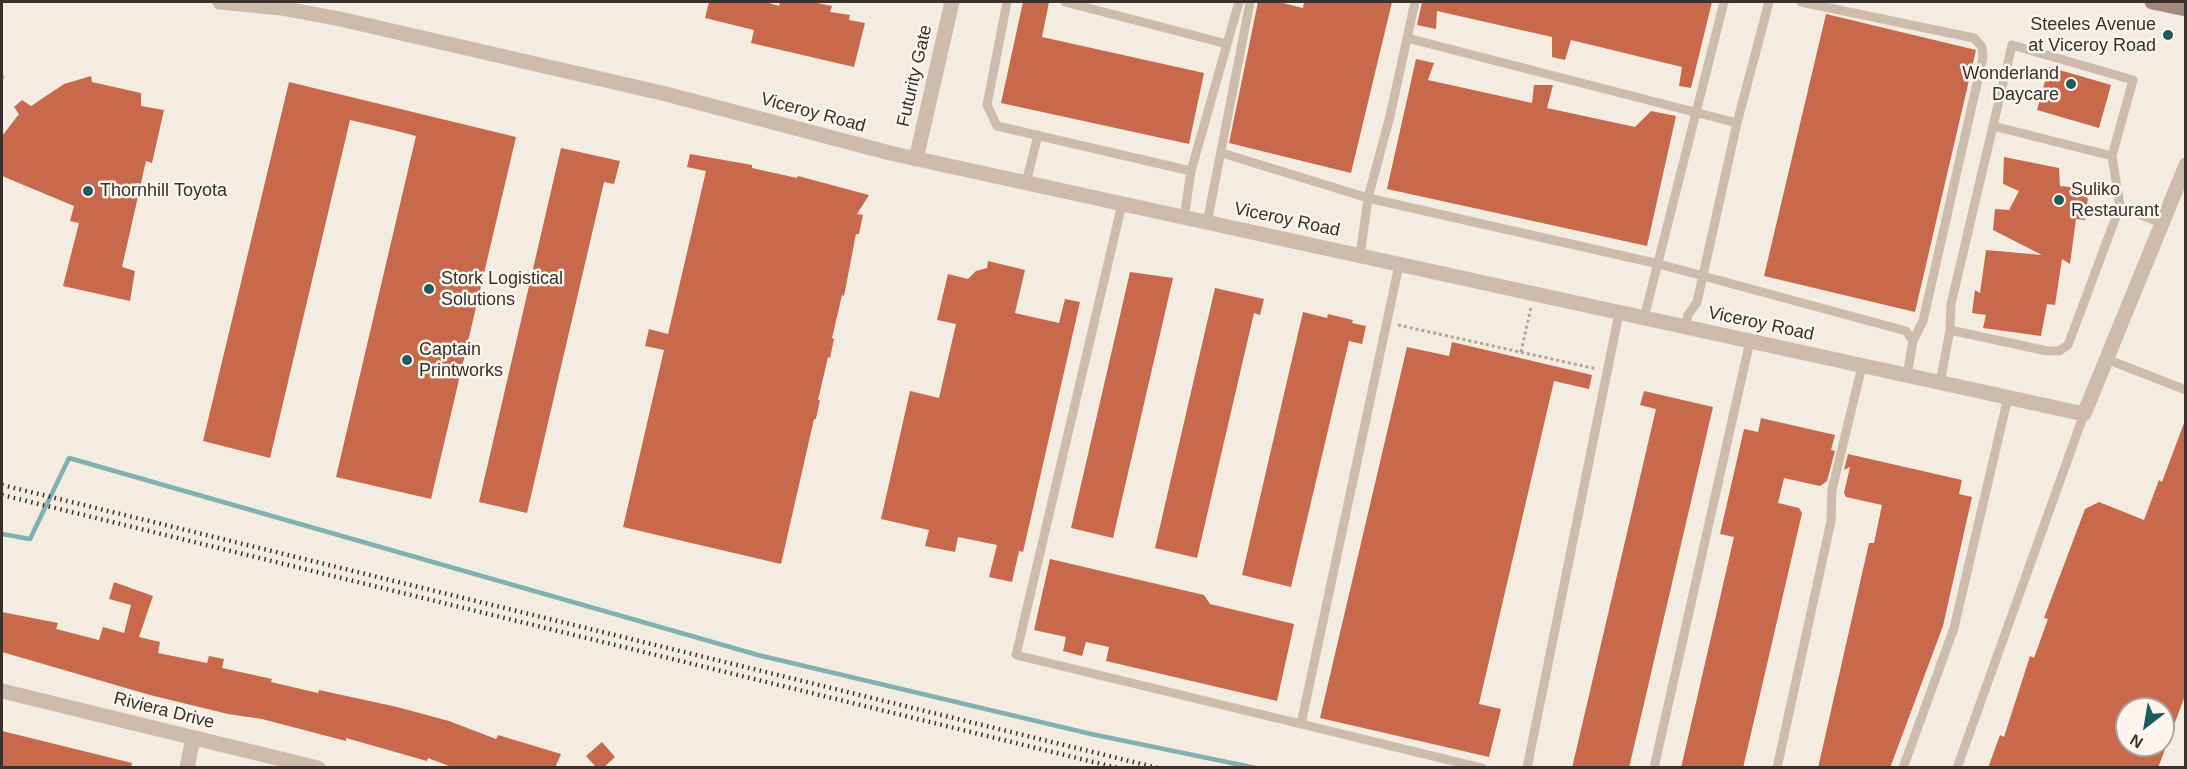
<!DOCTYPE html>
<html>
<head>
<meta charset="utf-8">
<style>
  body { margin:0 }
  #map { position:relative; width:2187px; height:769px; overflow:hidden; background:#f4ebe1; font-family:Arial,sans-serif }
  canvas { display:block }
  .frame { position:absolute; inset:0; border:3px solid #3b302b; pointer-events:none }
  .north { position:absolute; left:2115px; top:697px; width:60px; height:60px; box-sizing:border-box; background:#fbf5ee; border:2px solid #aea6a0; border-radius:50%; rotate:211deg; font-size:16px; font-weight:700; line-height:24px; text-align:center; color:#3b302b }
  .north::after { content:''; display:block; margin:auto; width:21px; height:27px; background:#1f5a5e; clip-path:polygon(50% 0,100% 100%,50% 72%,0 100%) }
</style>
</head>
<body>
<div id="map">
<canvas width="2187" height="769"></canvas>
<div class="frame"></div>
<div class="north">N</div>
</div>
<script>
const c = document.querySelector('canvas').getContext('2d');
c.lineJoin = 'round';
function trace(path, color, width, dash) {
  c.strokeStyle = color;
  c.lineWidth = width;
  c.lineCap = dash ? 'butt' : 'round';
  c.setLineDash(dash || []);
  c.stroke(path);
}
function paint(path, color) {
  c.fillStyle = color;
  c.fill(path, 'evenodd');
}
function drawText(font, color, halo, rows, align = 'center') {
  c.font = font + ' Arial,sans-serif';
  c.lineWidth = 5;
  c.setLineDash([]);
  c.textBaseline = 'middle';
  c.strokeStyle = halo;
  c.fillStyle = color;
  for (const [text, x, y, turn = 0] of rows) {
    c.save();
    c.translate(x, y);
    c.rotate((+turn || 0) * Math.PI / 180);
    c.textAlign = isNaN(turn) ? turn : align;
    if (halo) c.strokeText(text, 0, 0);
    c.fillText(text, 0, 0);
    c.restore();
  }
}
const stream = new Path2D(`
  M2,534L30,539L69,458L758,655L1091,734L1256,768`);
const building = new Path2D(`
  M709,2H766L779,6L780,2H812L832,6L830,12L850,15L849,20L865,23L854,67L751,43L754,30L705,18Z
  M1023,2H1049L1042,37L1204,73L1189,144L1001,103Z
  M1258,2H1279L1303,8L1304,2H1392L1351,173L1229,143Z
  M1422,2H1712L1691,88L1679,86L1682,67L1571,40L1565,60L1552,57V37L1437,11L1436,29L1417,25Z
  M1826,14L1976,50L1915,312L1764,276Z
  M1416,59L1434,63L1428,80L1532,103L1534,85H1553L1547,108L1635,127L1651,111L1676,116L1647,246L1387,189Z
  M2049,67L2111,85L2099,128L2037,110Z
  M91,76L92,82L141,93V106L164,110L152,163L146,161L122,267L135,271L130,301L63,286L79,223L70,221L74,206L2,176V136L19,114L14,107L22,100L31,106L64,84Z
  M289,82L516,137L431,499L336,477L416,136L393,130L350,120L270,458L203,441Z
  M561,148L620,161L614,184L604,182L527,513L479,502Z
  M690,154L752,165V168L797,178L798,176L869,195L857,214L863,215L859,234H856L844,296L842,295L832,338L834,339L830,358L828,357L818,400H820L816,419H814L781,564L623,527L664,350L645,346L649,329L668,334L706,171L687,167Z
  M2004,157L2059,168L2060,186L2089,189L2085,220L2076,219L2070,264L2062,259L2055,305L2047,304L2041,336L1983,328L1986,315L1972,313L1975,290L1980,293L1986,250L2042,255L1993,230L1995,209L2009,210L2019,191L2003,184Z
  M988,261L1025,270L1015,313L1059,323L1065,299L1080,302L1023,552L1019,551L1012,582L989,577L997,545L958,537L955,552L925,546L929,530L881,519L910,391L939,398L956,324L937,320L948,274L968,279L976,271L987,268Z
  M1130,272L1173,278L1113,538L1071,528Z
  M1215,288L1264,299L1260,315L1254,313L1197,558L1155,548Z
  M1303,312L1327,318L1328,314L1353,320L1352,323L1366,326L1362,344L1349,341L1291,587L1242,575Z
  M1452,342L1592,375L1589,389L1554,381L1479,704L1501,709L1489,757L1320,718L1407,347L1449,356Z
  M1644,391L1713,407L1629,768H1572L1656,409L1640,405Z
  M1761,418L1835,435L1831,450L1835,451L1827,481L1820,486L1784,478L1778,503L1799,508L1802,513L1743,768H1681L1734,537L1720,534L1744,429L1758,432Z
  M2184,423L2186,693L2158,768H1988L2000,735L2004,737L2030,656L2034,658L2048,619L2044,618L2085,509L2099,502L2144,520L2159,480L2162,482ZM2127,709H2163V745H2127Z
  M1848,454L1962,480L1959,494L1972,497L1943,626L1890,768H1818L1869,543H1874L1882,505L1846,497L1844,493L1850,467L1844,470Z
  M1050,559L1204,595L1210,604L1294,624L1277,701L1106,661L1109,647L1086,642L1082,656L1063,651L1066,637L1034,630Z
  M114,582L153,596L139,637L160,642L158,653L207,663L209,656L224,659L222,668L272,679L271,682L318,693L319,690L397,707L449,721L496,739L498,735L561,754L555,768H454L428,758L427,761L346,738V741L262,719L228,714L150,695L2,652V612L58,623L56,629L99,640L103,627L124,633L131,605L109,599Z
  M2,731L132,763L131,768H2Z
  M602,742L615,757L603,768H597L586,756Z`);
const path = new Path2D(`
  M2,76L5,81
  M1398,325L1597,369
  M1521,352L1531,307`);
const lane = new Path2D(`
  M1007,2L987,105L997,126L1191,171
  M1065,2L1227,44
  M1801,2L1974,38L1982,47L1983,57L1923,321L1913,341
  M1407,38L1737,123L1769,2
  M1222,153L1368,198L1659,264L1906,331L1913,341L1907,375
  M2112,156L2133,80L2012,45L1993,126L2112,156L2120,206L2161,223
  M1026,183L1038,135
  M1122,204L1016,655L1301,724
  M1184,218L1191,171L1239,2
  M1207,223L1250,2
  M1360,256L1368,198L1390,116L1415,2
  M1399,265L1301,724L1482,768
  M1644,318L1724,2
  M1685,327L1688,315L1697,302L1737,123
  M1950,330L2047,351H2059L2068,345L2120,206
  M2106,359L2186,390
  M1940,383L1950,330L1951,304L1993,126
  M1527,768L1619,313
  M1654,768L1750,341
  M1777,768L1831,521L1832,490L1862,366
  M1903,768L1954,628L2008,397
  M1957,768L2084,414`);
const street = new Path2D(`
  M220,2L281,8L340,19L666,94L890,153L2084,414L2186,165
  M916,159L952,2
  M2,691L318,768
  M187,768L193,738`);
const secondary = new Path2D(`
  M2152,2L2186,9`);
const rail = new Path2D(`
  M2,485L1158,768
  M2,495L1118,768`);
const markers = [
  [2168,35,6,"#1f5a5e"],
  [2071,84,6,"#1f5a5e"],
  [88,191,6,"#1f5a5e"],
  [2059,200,6,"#1f5a5e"],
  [429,289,6,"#1f5a5e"],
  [407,360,6,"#1f5a5e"]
];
const poiNames = [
  ["Steeles Avenue",2156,25,"right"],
  ["at Viceroy Road",2156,46,"right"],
  ["Wonderland",2059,74,"right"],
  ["Daycare",2059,95,"right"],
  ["Suliko",2071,190],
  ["Restaurant",2071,211],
  ["Thornhill Toyota",100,191],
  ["Stork Logistical",441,279],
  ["Solutions",441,300],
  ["Captain",419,350],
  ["Printworks",419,371]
];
const streetNames = [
  ["Futurity Gate",915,76,-77],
  ["Viceroy Road",813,113,15],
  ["Viceroy Road",1287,220,12],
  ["Viceroy Road",1761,324,12],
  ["Riviera Drive",164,711,14]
];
trace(stream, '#7fb0b2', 4.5);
paint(building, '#c8694b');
trace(path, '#b9a596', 3, [3, 3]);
trace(lane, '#cdbbac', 9);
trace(street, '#cdbbac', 15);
trace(secondary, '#a18a7d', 15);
trace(rail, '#3b302b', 4.5, [1.5, 4.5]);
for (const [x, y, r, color] of markers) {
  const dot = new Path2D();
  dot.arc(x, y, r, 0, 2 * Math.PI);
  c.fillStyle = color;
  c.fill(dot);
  trace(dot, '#fbf5ee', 2);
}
drawText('18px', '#3b302b', '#fbf5ee', poiNames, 'left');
drawText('18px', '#3b302b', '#fbf5ee', streetNames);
</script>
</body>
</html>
